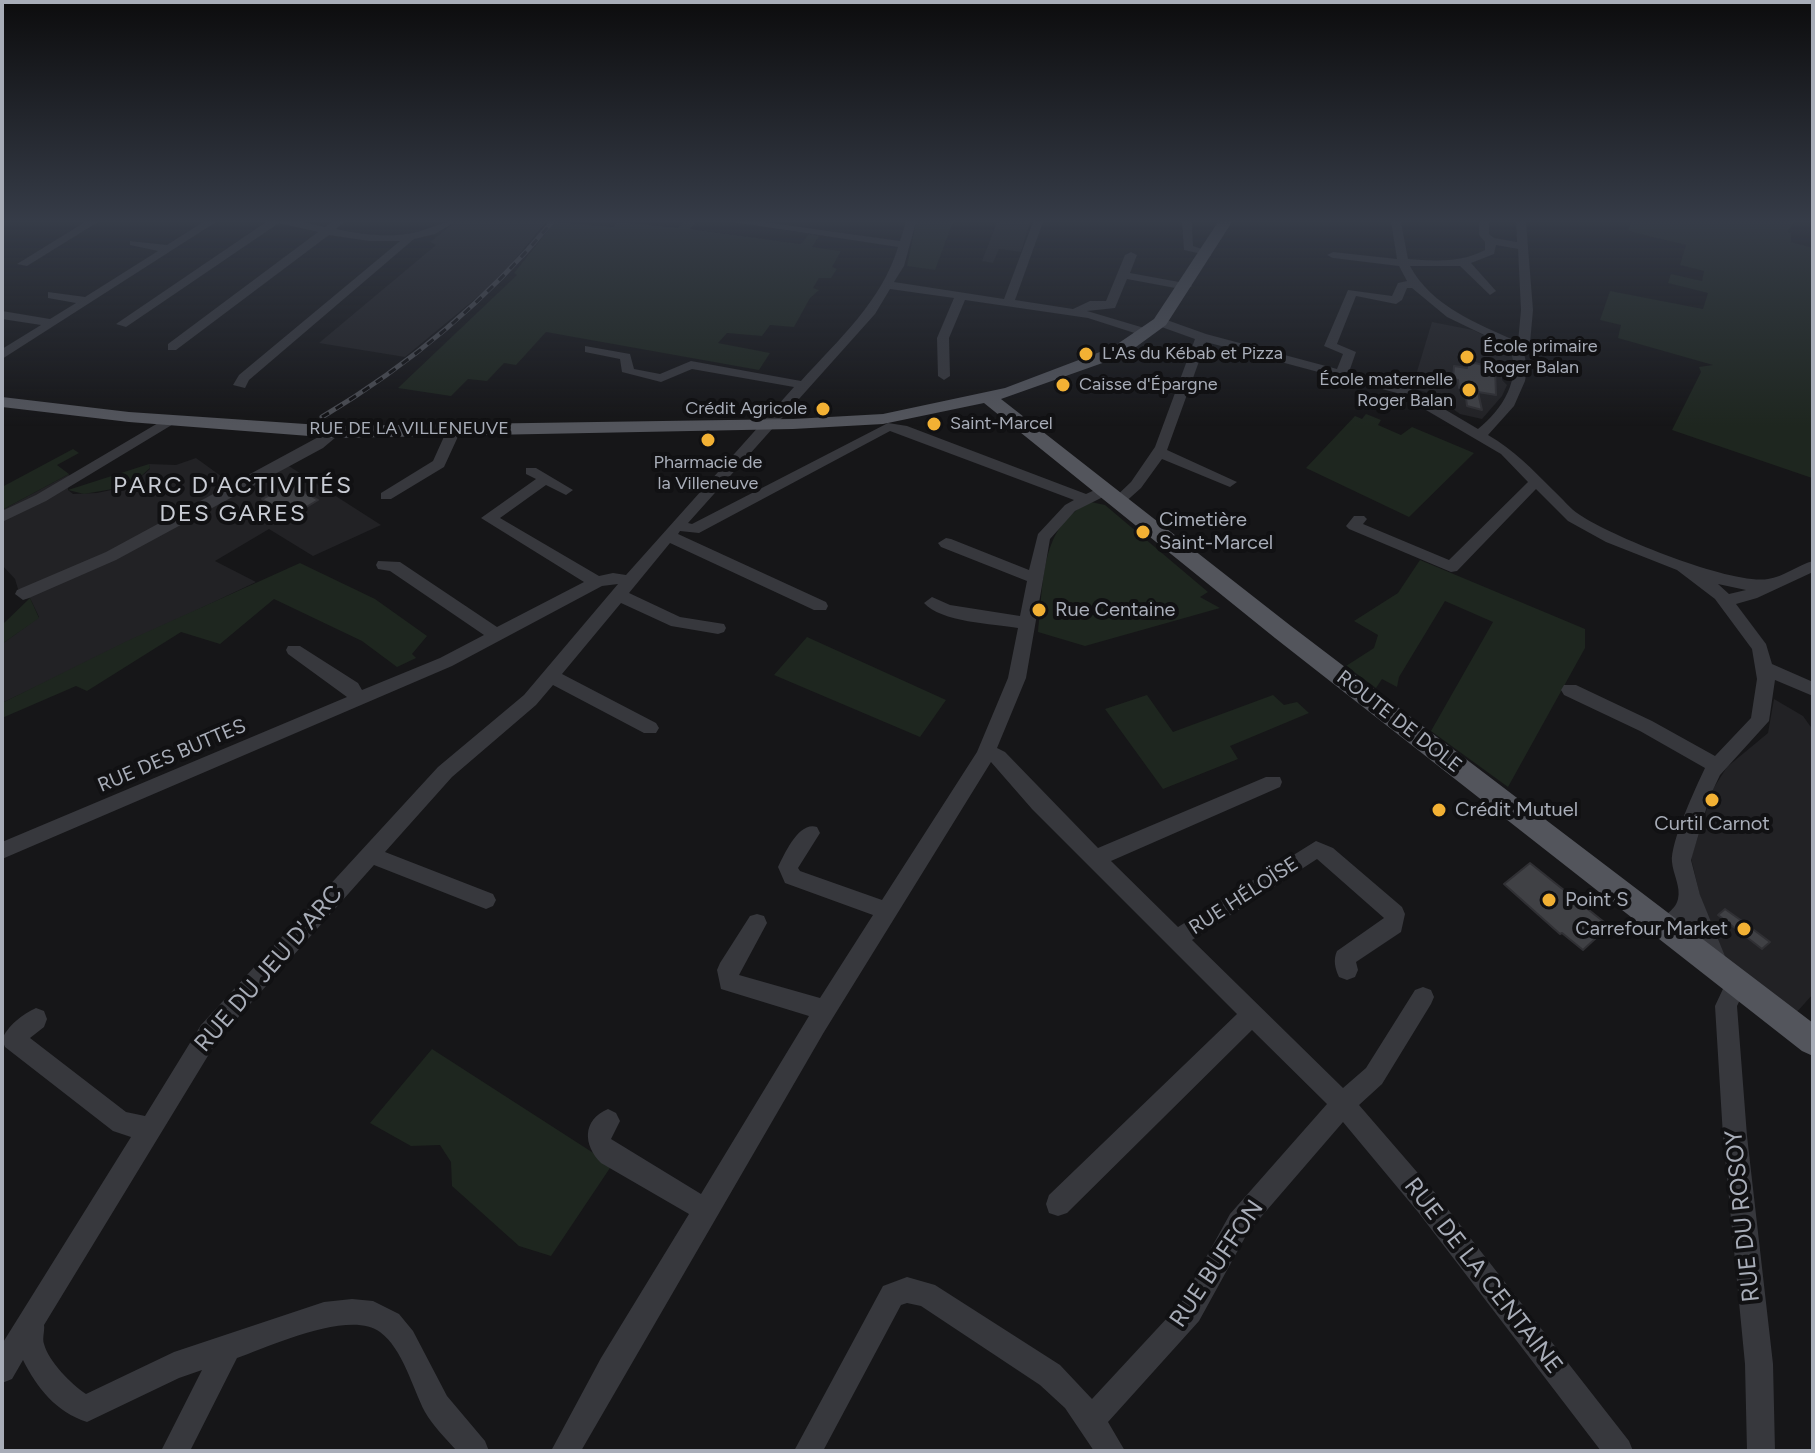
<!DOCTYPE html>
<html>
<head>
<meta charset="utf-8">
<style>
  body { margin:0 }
  #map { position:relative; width:1815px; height:1453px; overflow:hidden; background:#161618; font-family:Figtree,sans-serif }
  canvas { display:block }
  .frame { position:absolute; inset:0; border:4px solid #a8adb8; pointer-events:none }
</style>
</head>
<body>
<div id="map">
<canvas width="1815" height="1453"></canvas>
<div class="frame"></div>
</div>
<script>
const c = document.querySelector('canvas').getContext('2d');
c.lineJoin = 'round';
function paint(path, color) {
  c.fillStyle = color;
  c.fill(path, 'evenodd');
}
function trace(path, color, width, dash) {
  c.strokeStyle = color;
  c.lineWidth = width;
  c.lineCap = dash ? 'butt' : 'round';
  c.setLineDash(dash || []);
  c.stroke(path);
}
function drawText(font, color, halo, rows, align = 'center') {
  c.font = font + ' Figtree,sans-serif';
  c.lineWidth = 8;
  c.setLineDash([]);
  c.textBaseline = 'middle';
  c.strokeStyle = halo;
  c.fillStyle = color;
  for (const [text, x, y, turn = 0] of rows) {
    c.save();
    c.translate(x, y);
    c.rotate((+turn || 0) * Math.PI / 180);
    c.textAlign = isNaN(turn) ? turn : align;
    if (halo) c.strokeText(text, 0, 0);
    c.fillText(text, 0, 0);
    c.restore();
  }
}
const built = new Path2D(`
  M455,222H546L498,280L405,357L319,343L436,245L430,242Z
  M997,222H1030L1021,252L999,249L993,263L982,261Z
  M1432,322L1473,330L1507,347L1513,353V365L1503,374L1502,380L1507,385L1502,396L1482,419L1460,414L1432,394L1412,388Z
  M196,458L236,487L281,461L381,525L313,556L269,529L215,561L256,582L2,703V644L39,617L30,598L18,589L15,579L2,565V510L69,474L68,490L73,494L97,493L130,486L150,469L149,464L176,465Z
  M1774,699L1803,716L1813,730V994L1796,1013L1725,960L1709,934L1691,858L1709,802L1713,803V789L1727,767L1768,733Z`);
const green = new Path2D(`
  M555,222L613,227L618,222L678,228L683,222H696L690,229L801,244L809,234L819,236L812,247L841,251L832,267L837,269L831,278H819L813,288L819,290L810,298L794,327L770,325L762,336L727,333L718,343L770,353L759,370L546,332L516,365L504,363L487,381L468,379L451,396L398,388L517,275L514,273Z
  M916,222H953L935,270L907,266Z
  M1631,222H1793L1788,232L1791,233V242L1813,248L1812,478L1672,430L1701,372L1699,367L1713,365L1618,338L1621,325L1600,320L1610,291L1703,309L1708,293L1668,283L1671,274L1702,281L1704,271L1680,265L1686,245L1628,231Z
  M1366,414L1381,420L1378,425L1401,435L1412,427L1474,453L1409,517L1306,468L1355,416L1362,419Z
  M73,449L79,453L57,465L69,474L2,510V487Z
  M149,464L150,468L130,486L84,494L68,490Z
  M1091,502L1105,505L1208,592L1200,597L1220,608L1085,646L1038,632C1044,583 1039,525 1091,502Z
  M1420,560L1585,629V648L1508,787L1431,731L1493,622L1445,601L1399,677L1397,687L1382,679L1376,688L1346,666L1374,648L1378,635L1354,621L1398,593Z
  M300,563L375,599L427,636L412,654L416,658L397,667L362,641L274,599L220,644L181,632L87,691L76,686L2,718V703L127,641Z
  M30,598L39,618L2,644V625Z
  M807,637L946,700L920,737L774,675Z
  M1147,695L1173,732L1273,695L1284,705L1297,702L1309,713L1230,746L1238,759L1163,789L1105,709Z
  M432,1049L612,1165L551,1256L519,1246L452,1186L451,1162L440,1145L411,1146L370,1123Z`);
const building = new Path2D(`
  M1475,363L1495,368L1496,395L1478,392L1482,410L1467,406L1465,389L1459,388L1458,380L1453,379L1454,366L1467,368V364Z
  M291,484L318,500L290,517L262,499Z
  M1530,863L1609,926L1583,950L1562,933L1560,934L1504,884Z
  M1725,909L1742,921L1770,942L1762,949L1718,915Z`);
const minor = new Path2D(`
  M85,222H98L27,266L17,264Z
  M203,222H216L2,359V349L41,325L2,319V311L50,319L76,303L48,298V292L85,297L158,251L130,245V241L167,245Z
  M266,222H302L325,227L332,222H344L336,229C361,234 387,238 412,233C428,230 439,222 455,222L435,234L414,239L249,380L245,388L233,385L239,375L400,241H369L329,235L176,350H168V344L318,232L279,223L126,327L116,324Z
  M733,222H764L900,241L906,222H916L904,266L894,282L1004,299L1033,222H1043L1015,300L1073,309L1090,301H1106L1125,255L1131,252L1137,255L1130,273L1190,284L1192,286L1186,290L1127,279L1115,308L1087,311L1151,330V336L1147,337L1088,318L965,300L949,338L950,376L944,380L938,376L937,338L954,298L890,289L875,314L688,523L692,524L888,423L907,426L1086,494L1099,488H1109V494L1075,511L1050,539L1026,678L997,748L1005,752L1098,848L1266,777H1280L1282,782L1280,787L1111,861L1178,927L1316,841L1333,848L1402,907L1405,914L1401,932L1356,962L1358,970L1355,977L1347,980L1339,977C1335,968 1333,960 1337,951L1384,918L1317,859L1192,940L1343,1088L1366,1068L1415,990L1423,987L1431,990L1434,997L1431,1004L1382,1084L1359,1105L1436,1194L1629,1441L1633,1451H1601L1418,1212L1343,1122L1248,1232L1199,1321L1108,1422L1125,1451H1094L1065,1408L1040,1385L921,1306L907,1303L901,1305L823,1451H794L883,1286L907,1277L935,1285L1060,1365L1092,1399L1181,1303L1230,1214L1327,1104L1252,1030L1067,1213L1058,1216L1049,1213L1046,1204L1049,1195L1237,1014L1032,809L991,762L824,1032L581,1451H551L601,1358L689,1214L601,1163C583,1145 582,1120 608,1109L616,1113L620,1121L611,1139L701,1194L809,1016L721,989L717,970L720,963L750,916L757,914L764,916L767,923L739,975L820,998L873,915L785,883L778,867C785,853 799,821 817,827L820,833L798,868L800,871L882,900L977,752L1008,678L1018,628C994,624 940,622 924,603L932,597L950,605L1020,616L1027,581L941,547L938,543L946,538L951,539L1029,570L1038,534L1065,505L1074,500L890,431L699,533L680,531L678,534L826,602L828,606L826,610H814L670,543L629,593L680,617L724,624L726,628L724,632L718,634L671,626L621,603L562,674L656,723L659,728L656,733H644L553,685L536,705L452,777L385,852L493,894L496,900L493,906L486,909L374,865L217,1041L44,1325C45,1330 42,1338 44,1344C49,1362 71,1384 86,1394L174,1352L324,1302L352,1299L373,1301L399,1314L413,1331L447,1396L485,1441L489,1451H457C446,1439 433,1426 425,1412C412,1387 403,1349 380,1332C350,1309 268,1347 237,1358L190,1451H161L202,1370L179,1378L87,1422C56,1412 37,1388 23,1360L12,1379L2,1383V1344L131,1137L113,1131L5,1047L2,1040C7,1026 23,1014 36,1008L44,1011L47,1019L44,1027L30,1038L126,1112L145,1116L201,1025L438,767L524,695L618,584L602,586L452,666L2,859V842L347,697L288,654L286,650L288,646H300L358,683L362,690L440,658L484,635L390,571L378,569L376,565L378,561L400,562L497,627L584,582L481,518L536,479L526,474V468H536L573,490L566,495L546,485L500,518L599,576L613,573L626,575L794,387L692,369L661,382L622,372L620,359L585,352V346L630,354L634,369L660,374L691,361L801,381C838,340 882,301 898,247Z
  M1182,222H1192L1193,246L1211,252V256L1184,250Z
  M1391,222H1401L1408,259C1434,261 1461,263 1485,250V242L1479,235V222H1489V234L1494,238L1517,242L1516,222H1526L1533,310L1530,343L1524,353L1527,368L1525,381L1514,406L1488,435C1514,450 1532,469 1553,490C1562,498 1570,509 1580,515C1613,537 1731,585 1768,579C1783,577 1798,565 1813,561V572L1757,598L1736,604L1766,644L1772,664L1813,682V696L1775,680L1769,721L1720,775L1710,796L1691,860L1700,895L1729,966L1726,973L1718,976L1710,973L1690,921L1666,936L1659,934L1656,927C1661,915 1675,912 1678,899C1681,887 1673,874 1672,862C1670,843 1696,787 1705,768L1640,731L1564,695L1561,690L1564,685H1576L1652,721L1715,756L1751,718L1757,679L1752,649L1715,599L1677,570L1606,542L1568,521L1536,489L1457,571L1451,572L1349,529L1346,526L1354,516H1364L1367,519L1363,524L1449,560L1528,482L1501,454L1397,393L1206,342L1167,450L1237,482L1230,487L1225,485L1162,459L1141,488L1122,505H1112L1110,502L1131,482L1155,447L1195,339L1156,325V319H1164L1206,334L1337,369L1343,354L1324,346L1348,290L1392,296L1398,283L1407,281L1399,266L1333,258L1327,255L1333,252L1397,259ZM1496,245L1518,249L1521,310L1518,342C1477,323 1432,307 1410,266H1460L1490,295L1496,291L1471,263L1494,254ZM1407,288H1412L1447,317L1509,347C1523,378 1502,410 1478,429L1407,387L1349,372L1356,352L1337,344L1356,296L1396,304L1402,300ZM1718,584L1746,590L1729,594Z
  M170,416L175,417V423L46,501L2,522V511L36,495Z
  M454,426L461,430L444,467L391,499H381V493L433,461L447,430Z
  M335,428L342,432L323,448L116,560L29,598L23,600L15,594L17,590L106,552Z
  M1737,973L1745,976L1748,983L1737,1006L1747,1136L1773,1364L1775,1451H1747L1745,1364L1723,1136L1715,1006L1729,976Z`);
const major = new Path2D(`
  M1218,222H1232L1166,325L1125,355L1001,399L1291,626L1813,1023V1056L1802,1051L1275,638L984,403L883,424L793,429L335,438L129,422L2,407V397L129,412L335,426L793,419L883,414L1005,388L1113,347L1154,319Z`);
const rail = new Path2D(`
  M322,417C411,364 486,301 552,222`);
const markers = [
  [1086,354,8,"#f2b134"],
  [1467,357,8,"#f2b134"],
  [1063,385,8,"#f2b134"],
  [1469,390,8,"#f2b134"],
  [823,409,8,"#f2b134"],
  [934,424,8,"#f2b134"],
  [708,440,8,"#f2b134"],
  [1143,532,8,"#f2b134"],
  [1039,610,8,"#f2b134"],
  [1712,800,8,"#f2b134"],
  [1439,810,8,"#f2b134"],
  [1549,900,8,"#f2b134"],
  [1744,929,8,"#f2b134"]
];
const farPoinames = [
  ["École primaire",1483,347],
  ["Roger Balan",1483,368],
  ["L'As du Kébab et Pizza",1102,354],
  ["École maternelle",1453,380,"right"],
  ["Roger Balan",1453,401,"right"],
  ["Caisse d'Épargne",1079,385],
  ["Crédit Agricole",807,409,"right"],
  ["Saint-Marcel",950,424],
  ["Pharmacie de",708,463,"center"],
  ["la Villeneuve",708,484,"center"]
];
const farStreetnames = [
  ["RUE DE LA VILLENEUVE",409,429]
];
const poiNames = [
  ["Cimetière",1159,520],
  ["Saint-Marcel",1159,543],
  ["Rue Centaine",1055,610],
  ["Crédit Mutuel",1455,810],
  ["Curtil Carnot",1712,824,"center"],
  ["Point S",1565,900],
  ["Carrefour Market",1728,929,"right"]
];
const streetNames = [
  ["ROUTE DE DOLE",1399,722,38],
  ["RUE DES BUTTES",172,756,-23],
  ["RUE HÉLOÏSE",1244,896,-33]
];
const quarterNames = [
  ["PARC D'ACTIVITÉS",233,486],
  ["DES GARES",233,514]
];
const nearStreetnames = [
  ["RUE DU JEU D'ARC",269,969,-49],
  ["RUE DU ROSOY",1743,1216,-96],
  ["RUE BUFFON",1217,1264,-56],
  ["RUE DE LA CENTAINE",1483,1276,52]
];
paint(built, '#222225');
paint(green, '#1e261f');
paint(building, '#404145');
trace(building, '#303034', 2);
paint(minor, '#37383d');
paint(major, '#53555c');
trace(rail, '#4a4c52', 5);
trace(rail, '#111113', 3, [8]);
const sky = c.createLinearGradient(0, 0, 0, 426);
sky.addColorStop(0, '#0c0c0d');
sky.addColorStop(0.52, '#363c48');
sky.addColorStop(1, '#363c4800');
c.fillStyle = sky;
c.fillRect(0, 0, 1815, 426);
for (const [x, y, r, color] of markers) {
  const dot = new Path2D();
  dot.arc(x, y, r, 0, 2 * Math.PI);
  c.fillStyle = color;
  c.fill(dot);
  trace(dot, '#111113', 3);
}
drawText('18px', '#a8adb8', '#111113', farPoinames, 'left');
drawText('18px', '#a8adb8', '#111113', farStreetnames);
drawText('20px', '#a8adb8', '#111113', poiNames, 'left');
drawText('20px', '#a8adb8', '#111113', streetNames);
c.letterSpacing = '2px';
drawText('24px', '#c9ccd4', '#111113', quarterNames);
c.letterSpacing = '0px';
drawText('24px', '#a8adb8', '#111113', nearStreetnames);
</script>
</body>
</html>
